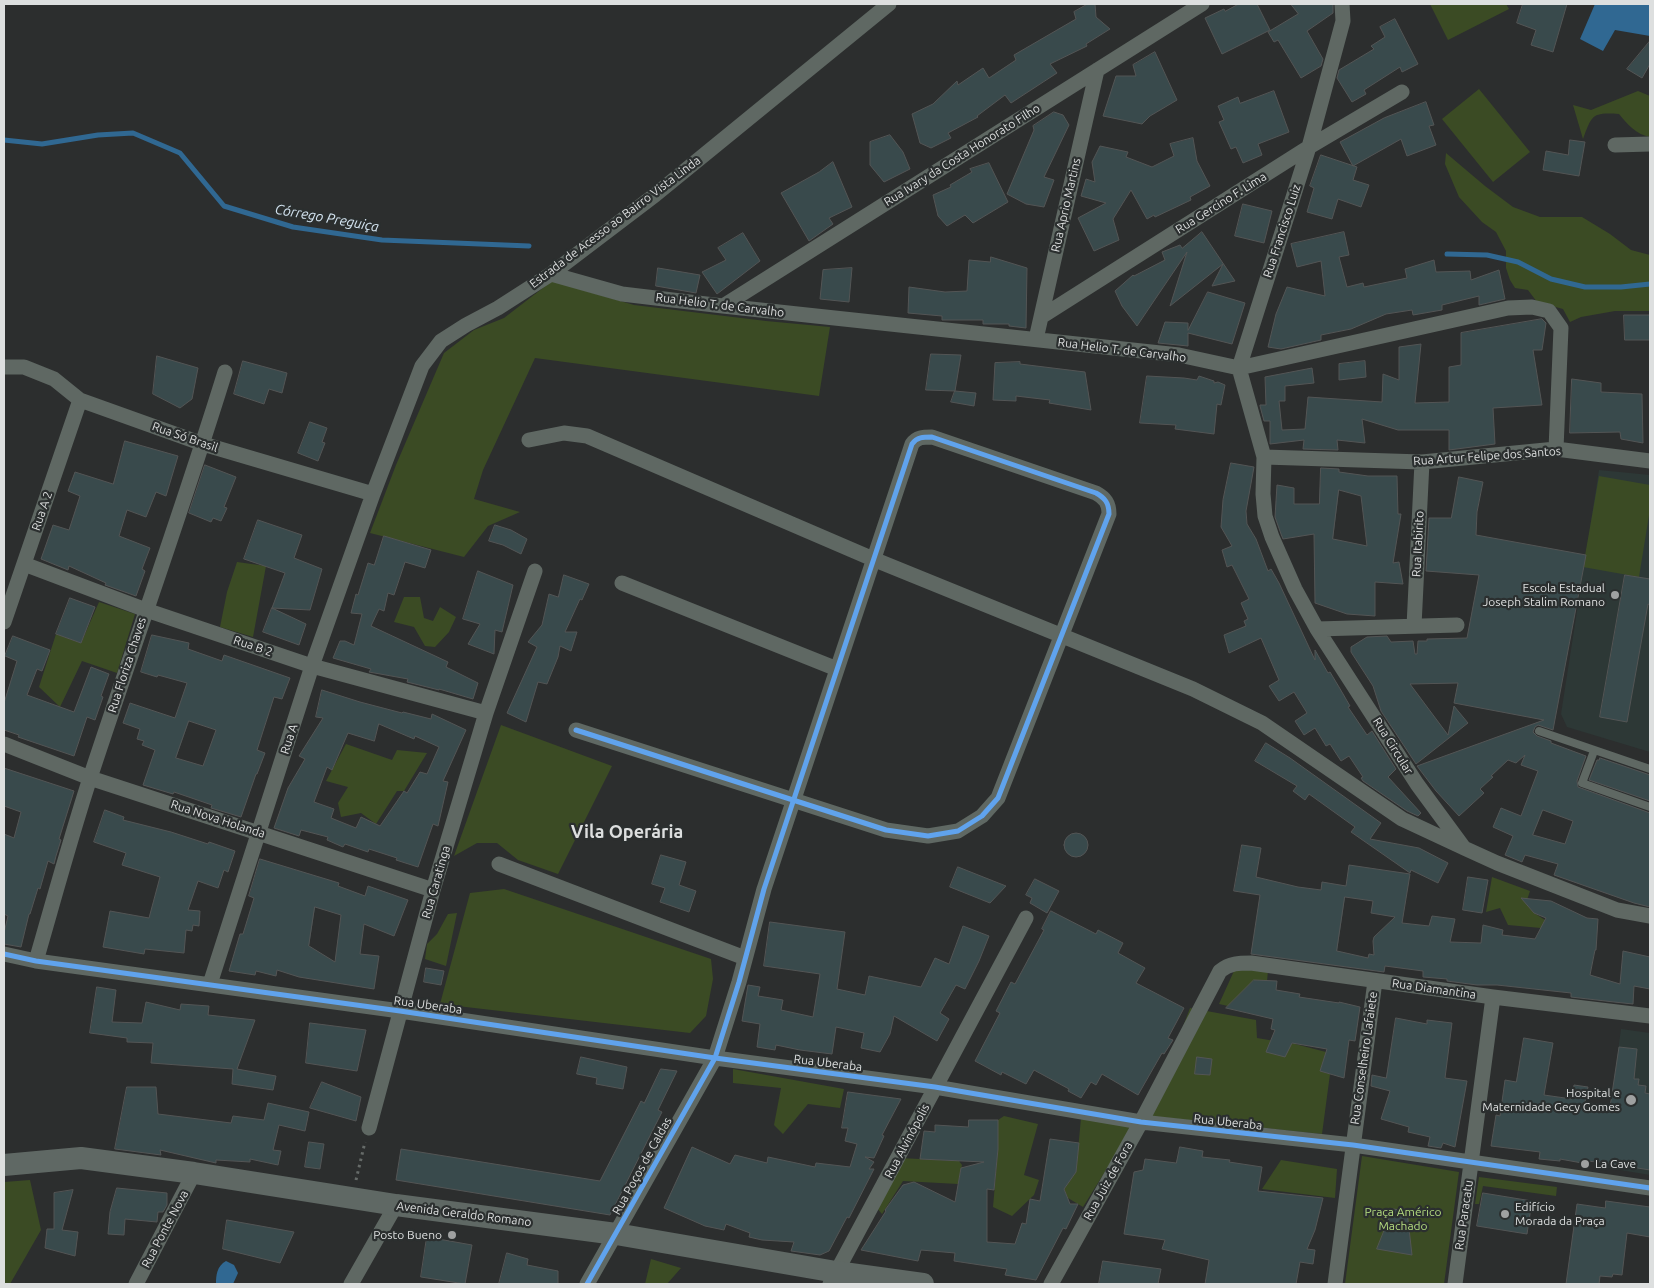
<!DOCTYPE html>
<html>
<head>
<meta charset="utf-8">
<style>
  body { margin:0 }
  #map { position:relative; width:1654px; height:1288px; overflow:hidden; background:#2c2e2e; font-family:Ubuntu,sans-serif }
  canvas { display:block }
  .frame { position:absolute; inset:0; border:5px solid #dddfdf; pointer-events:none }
</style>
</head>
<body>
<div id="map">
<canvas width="1654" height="1288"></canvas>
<div class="frame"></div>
</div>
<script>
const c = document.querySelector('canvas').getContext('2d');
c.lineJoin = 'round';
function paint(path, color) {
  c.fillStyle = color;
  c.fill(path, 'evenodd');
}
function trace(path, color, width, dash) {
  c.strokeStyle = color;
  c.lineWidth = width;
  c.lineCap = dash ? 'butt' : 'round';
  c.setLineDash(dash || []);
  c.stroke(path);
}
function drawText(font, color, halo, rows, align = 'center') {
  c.font = font + ' Ubuntu,sans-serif';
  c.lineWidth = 4.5;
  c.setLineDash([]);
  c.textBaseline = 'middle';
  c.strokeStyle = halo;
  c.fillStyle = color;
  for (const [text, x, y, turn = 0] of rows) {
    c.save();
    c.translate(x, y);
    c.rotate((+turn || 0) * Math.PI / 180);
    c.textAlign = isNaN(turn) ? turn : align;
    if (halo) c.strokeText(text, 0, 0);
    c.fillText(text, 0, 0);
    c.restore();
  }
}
const built = new Path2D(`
  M1599,470L1650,475V752L1567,727L1561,714Z
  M1621,1029L1650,1033V1175L1602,1167Z`);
const green = new Path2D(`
  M1430,4H1506L1509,9L1448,40Z
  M1479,89L1530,152L1493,182L1442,119Z
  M1638,91L1650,96V137C1637,135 1627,124 1619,114C1592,112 1592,115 1583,139L1573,105L1591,110Z
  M1446,153L1485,186L1513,207L1540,217H1582L1610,234L1631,250L1650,255V311H1615L1581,317L1570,322L1563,309L1537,302L1528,290L1515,288L1510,280L1506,268V251L1496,232L1482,222L1459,197L1445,164Z
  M552,281L634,305L766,321L830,327L819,396L535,358L483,470L474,499L520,512L488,526L464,557L370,533L396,465L444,353L474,330L504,318Z
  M1599,476L1650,485V509L1639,577L1583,567Z
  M237,562L266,566L253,637L220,627L227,592Z
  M404,597H420L424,618L433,621L440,607L456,617L449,632L435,647L425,646L414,627L394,622Z
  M99,602L135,614L117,673L82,661L60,707L39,687L56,634L81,643Z
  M501,725L612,766L558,874L518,860L497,843H477L454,856Z
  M346,744L392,760L397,750L427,753L404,791H397L376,824L361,813L341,817L338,803L348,787L326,781Z
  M1492,877L1530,891L1526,903L1534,913L1545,920L1541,928L1508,925L1500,908L1486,912Z
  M504,889L711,959L713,979L706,1016L690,1033L440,1004L470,893Z
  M457,913L446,966L425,959L427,944L437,934L448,914Z
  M1245,967L1268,971L1267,981L1254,980L1228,1006L1219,1004L1234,971Z
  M1298,1006L1309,1042L1295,1044L1326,1052L1320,1071L1330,1074L1322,1134L1149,1116L1190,1008L1256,1020L1257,1038L1293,1044Z
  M733,1069L844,1089L840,1108L808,1104L783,1134L774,1125L781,1088L733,1083Z
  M1004,1116L1038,1124L1024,1175L1039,1180L1034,1195L1012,1216L993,1207L998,1149V1120Z
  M1081,1118L1134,1125L1083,1207L1068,1198L1064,1189L1076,1172Z
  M1362,1156L1459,1172L1444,1284H1345Z
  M900,1158L959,1161L962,1165L958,1184L903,1181L882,1214L875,1206Z
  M1281,1160L1337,1169L1335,1198L1262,1189Z
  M1479,1177L1557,1187L1556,1196L1483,1186L1479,1204H1475Z
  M30,1180L41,1230L10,1284H4V1182Z
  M651,1259L681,1268L667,1284H645Z`);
const water = new Path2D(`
  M1595,4H1647L1650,5V36L1615,30L1603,51L1580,39Z
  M226,1261L234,1265L238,1273L233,1284H216C216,1275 217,1266 226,1261Z`);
const stream = new Path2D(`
  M4,140L42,144L98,135L133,133L180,153L224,206L293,227L382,240L529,246
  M1447,254L1487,255L1518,262L1551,279L1585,287H1621L1650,284`);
const building = new Path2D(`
  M1088,4H1095L1096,17L1110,29L1086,44L1087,46L1050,64L1057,73L1011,103L1005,95L977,116L978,117L948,133L951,138L931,148L920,143L912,114L933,104L957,81L958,85L983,68L989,78L1016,60L1014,55L1076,19L1074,12Z
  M1239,4H1257L1270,30L1222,54L1205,18L1224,9L1225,11Z
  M1291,4H1333V13L1307,31L1323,59L1321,66L1301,78L1278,40L1274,42L1268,32L1298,14Z
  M1523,4H1567L1553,52L1531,45L1536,30L1517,23Z
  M1395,19L1418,64L1402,72L1400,67L1364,90L1366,94L1352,102L1337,78L1339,70L1374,49L1371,46L1385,37L1380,27Z
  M1650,41V64L1642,78L1627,69Z
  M1155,52L1177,100L1150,116L1142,124L1103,116L1116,76H1136L1133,65Z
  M1274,91L1289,132L1258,144L1262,155L1243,163L1236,147L1231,149L1219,122L1224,120L1218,106L1238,97L1240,103Z
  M1426,102L1434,125L1429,126L1436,145L1407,156L1401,139L1353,166L1340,142L1384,118Z
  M1054,112L1063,115L1069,125L1044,177L1054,180L1044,207L1026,204L1007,194L1034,130L1033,126Z
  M890,135L903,152L910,169L884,182L870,165V142Z
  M1193,138L1197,161L1210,186L1190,197L1191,200L1155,217L1154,215L1147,219L1131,190L1113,219L1119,240L1094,251L1078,218L1106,203L1081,196L1086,179L1095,182L1092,162L1100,146L1128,152L1126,157L1152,167L1174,156L1170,144Z
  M1570,140L1585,142L1579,176L1543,170L1546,151L1568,155Z
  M1321,155L1357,167L1353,180L1369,185L1361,207L1338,199L1332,219L1307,212L1314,188L1310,186Z
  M833,162L852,207L829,218L833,224L809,241L781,193L819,172Z
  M989,163L1008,202L973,223L965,215L947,226L938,216L933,195L951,187L950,185L972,172L970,169Z
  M1243,204L1272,211L1264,243L1235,236Z
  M1202,232L1235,281L1212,286L1223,264L1170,306L1187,252L1137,326L1122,306L1115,291L1133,275L1134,276L1165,260L1162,252L1180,245L1182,248Z
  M1344,232L1349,255L1339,257L1347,287L1363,283L1364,287L1407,278L1405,269L1434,260L1436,272L1470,271L1471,280L1499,270L1505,299L1479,305V296L1442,305V310L1413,315L1412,310L1386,314L1351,329L1321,335V340L1281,349L1268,347L1276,314L1287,287L1325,296L1321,261L1297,267L1291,244Z
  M743,233L760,261L717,294L702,272L726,260L718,248Z
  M991,257L1027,268L1026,328L1009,326V324H983V320H942V316L908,313L909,287L945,292L967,291L969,260L990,262Z
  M658,268L700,275L696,293L656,286Z
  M852,268L849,302L820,299L823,270Z
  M1208,292L1245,303L1232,344L1188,333V346L1158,343L1165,322L1188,323V330Z
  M1624,315H1650V340H1625Z
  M1542,319L1546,323L1542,350H1533L1542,405L1493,408L1495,444L1449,450V430H1398L1362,419L1365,443L1337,440L1338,450L1303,449L1304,440L1270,444V421H1264L1260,406V405H1266L1265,377L1312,368L1314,383L1285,386V401H1279L1282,430L1305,429L1308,397L1382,402L1383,374L1399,380V347L1421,344L1415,403L1449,402V367L1461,365V333Z
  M931,354L961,355L955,391L926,390Z
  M157,356L198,368L192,399L180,408L153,394Z
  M243,361L287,373L282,393L269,389L264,404L234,394Z
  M1365,361L1366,377L1339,380V364Z
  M1020,362V364L1085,372L1091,410L1049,403L1050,400L1016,396V401L993,400L995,363Z
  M1147,376L1184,378L1197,380L1199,376L1214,381V383L1218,382L1225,385L1221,405L1217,404L1214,434L1175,429L1176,425L1140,423Z
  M1572,379L1601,383V392L1642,394L1643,443L1621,439L1620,432L1570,433Z
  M955,391L976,393L974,406L951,402Z
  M310,422L327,428L322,442L325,443L318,461L298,453Z
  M125,441L178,456L166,496L156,492L146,517L127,510L119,536L150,548L142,569L145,571L136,596L105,585L106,583L69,566L68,570L41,559L53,525L69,530L80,496L68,491L75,472L113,484Z
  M1231,463L1254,467L1246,511L1247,524L1256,539L1268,571L1271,569L1279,583L1315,660V650L1328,673L1330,672L1339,687L1350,706L1348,707L1367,735L1372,731L1396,769L1388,777L1421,813L1418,816L1407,811L1363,781L1361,778L1363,777L1349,756L1341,761L1330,744L1326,746L1315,728L1304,735L1295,721L1307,713L1294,692L1279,701L1269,686L1279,680L1261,638L1229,653L1224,635L1246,626L1244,621L1248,619L1241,603L1249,599L1232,565L1227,567L1222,550L1232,546L1221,527L1223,500Z
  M205,465L236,477L224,507L227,508L221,521L213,518L211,522L189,513Z
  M1321,468L1339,469V472L1368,476H1397L1398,514H1401L1393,563L1399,562L1403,584L1375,582V616L1347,614L1315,603L1314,534L1283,539L1281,534L1275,517L1277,485L1294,488V504H1319ZM1339,490L1361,496L1367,546L1333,539Z
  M1459,477L1483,482L1477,512L1476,535L1586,555L1553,730L1538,725L1535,727L1533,732L1537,736L1551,741V743L1586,756L1577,781L1578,787L1650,813V907L1634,903L1554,875L1558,864L1525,855L1522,862L1505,855L1513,836L1493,827L1501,808L1521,816L1538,771L1521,765L1525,755L1516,763L1508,760L1491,776L1493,777L1480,789L1484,793L1459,816L1436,791L1417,766L1544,720L1454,703L1458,683L1410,684L1448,735L1454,706L1468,723L1416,764L1381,711L1373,686L1351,652V647L1367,637L1387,636L1391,642L1413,641L1415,654H1417L1418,641H1427V639L1467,638L1479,575L1426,571L1429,518H1451ZM1543,810L1573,821L1565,844L1533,835Z
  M258,520L302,535L294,558L322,569L310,610L272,608L285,573L244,559Z
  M495,525L511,530L527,539L521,554L503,545L489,541Z
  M384,536L431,550L425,568L405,562L394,595L388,593L384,611L379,609L371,626L448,662L446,667L478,683L473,699L439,689V690L407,682L408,679L369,672L371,669L333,658L340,641H345L354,645L362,614L351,613L356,594L358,595L368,563L374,565Z
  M478,571L513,585L502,632L495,630L494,654L468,644L480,624L463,619Z
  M564,575L589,584L582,600L580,599L565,632H577L571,651L560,646L558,657L547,684L538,682L526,722L507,713L537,647L528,642L542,625L549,594L558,597Z
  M1625,575L1650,579V605L1648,604L1627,722L1600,717Z
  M70,598L95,607L81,643L56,634Z
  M272,608L306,624L299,645L263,632Z
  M152,635L189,643L188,649L222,661L224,655L290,678L282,699L274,697L257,750L265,753L257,774H256L241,817L211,808L212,805L174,792L173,794L143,785L155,750L142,745L144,741L137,739L140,729L123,723L130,703L175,718L187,683L158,675L157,677L141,672ZM189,721L216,730L203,766L176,758Z
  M13,636L50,650L42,671L37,669L27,695L74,712L91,667L109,674L101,696L103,697L95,720L87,717L74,756L18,737L19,735L4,730V703L17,661L5,656Z
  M322,690L360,702L402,713L403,712L431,719L432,714L466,730L443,781L448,782L438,826L433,824L418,867L396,860L397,858L369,849L368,852L345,844L343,847L327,840L328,837L301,830L299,836L274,828L288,788L305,759L299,756L323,718L316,717ZM379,724L414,739L415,736L439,747L427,774L420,772L407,793L404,791L380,826L361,817L356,828L331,818L334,809L314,802L327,767L332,770L348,733L374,741Z
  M1266,743L1290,758L1381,823L1370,839L1419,848L1448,863L1438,883L1411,870L1410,873L1351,832L1355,827L1309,794L1305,800L1293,791L1297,786L1255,761Z
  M1600,758L1650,775V801L1589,780L1597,760H1599Z
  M4,768L74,791L59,839L61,840L56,856L54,864L48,861L40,889L38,888L30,914H29L21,947L4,944V933L8,916L4,914V834L14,838L21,812L4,806Z
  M105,810L124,817L123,820L171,832L208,844L209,842L235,851L228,872L224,870L218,888L198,881L188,910L200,911L199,926L193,925L192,931L186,930L184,953L145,949L144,954L103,947L110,911L149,918L160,877L122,865L126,853L94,842Z
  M1064 845a12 12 0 1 1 24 0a12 12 0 1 1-24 0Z
  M1242,845L1261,848L1256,877L1298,887L1321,890L1322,882L1346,886L1349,865L1410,874L1402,923L1429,926L1432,916L1455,919L1450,942L1481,943L1483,925L1503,930L1502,935L1535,939L1546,918L1534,913L1521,898L1551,901L1587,918L1598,919L1596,950H1595L1590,975L1620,984L1623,951L1650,957V989L1634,986L1633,1004L1614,1002L1571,997V993L1497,985H1477L1447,981V979L1423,977V971L1385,966L1384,972L1251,954L1260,895L1234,891ZM1345,897L1373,901L1371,913L1395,917L1374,937L1373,941L1374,955L1369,954L1368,958L1337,951Z
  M661,855L686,862L679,885L696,891L689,912L660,902L665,888L652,884Z
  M260,859L339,883L338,886L365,896L368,886L408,900L394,936L364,924L360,954L379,956L374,989L299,977L277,970L276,976L256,971L255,975L229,971L240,934H243L254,898L249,896ZM315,907L341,915L335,962L309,946Z
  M958,867L1006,886L990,903L950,887Z
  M1468,877L1488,880L1482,913L1463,910Z
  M1035,879L1059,891L1047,913L1030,903L1032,898L1026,895Z
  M1051,911L1096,934L1098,930L1123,943L1118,953L1145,968L1136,983L1184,1008L1168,1038L1173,1040L1164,1054L1162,1053L1138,1095L1102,1074L1096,1085L1091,1082L1081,1098L1068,1091L1069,1089L1034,1070L1026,1084L1002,1072L1001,1075L975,1061L1000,1013L996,1011L1011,982L1015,984L1044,930L1042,929Z
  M770,922L845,932L837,989L865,995L869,976L921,987L935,958L949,964L963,926L989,936L979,961L965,989L956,985L940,1013L949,1019L937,1041L894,1016L890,1034L880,1052L861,1048L864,1033L836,1027L832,1054L800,1050L776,1045L775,1050L757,1047L760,1024L742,1021L748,985L760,987L758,996L783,1000L781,1010L813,1017L820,974L764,966Z
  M426,968L444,971L441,985L424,982Z
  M1254,980L1277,981L1276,990L1300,994L1299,997L1339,1003V1002L1360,1007L1355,1041L1349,1040L1344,1078L1320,1071L1327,1049L1292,1043L1285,1057L1266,1052L1275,1030L1271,1029L1273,1019L1226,1008Z
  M97,987L116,990L112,1022L142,1023L146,1002L180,1010L181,1004L209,1006L208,1015L255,1020L237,1069L276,1076L273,1090L232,1084L233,1069L151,1063L153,1043L127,1042V1038L90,1033Z
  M1396,1018L1427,1024V1020L1452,1023L1445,1078L1467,1081L1455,1147L1443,1143L1441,1148L1428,1146L1430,1137L1408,1132L1409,1127L1381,1119L1390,1091L1371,1086L1372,1075L1386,1078Z
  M310,1023L366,1030L357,1071L306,1063Z
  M1524,1038L1553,1043L1544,1095L1572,1099L1574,1085L1588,1087L1585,1102L1610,1107L1619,1047L1637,1049L1634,1079H1639L1638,1085L1646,1086L1645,1093L1650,1094V1170L1600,1162L1582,1161V1163L1560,1159V1161L1539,1159L1540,1152L1491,1146L1496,1115L1500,1116L1505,1080L1516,1082Z
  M581,1057L627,1067L623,1089L596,1084L597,1078L577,1074Z
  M1197,1057L1212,1059L1210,1075L1195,1074Z
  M661,1069L677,1071L658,1110L662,1112L610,1215L396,1180L401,1149L600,1181L641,1101L644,1103Z
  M322,1082L361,1097L356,1121L310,1108Z
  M127,1087H156L158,1114L231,1123L233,1116L264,1120L268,1103L309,1112L305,1131L279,1125L273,1150L281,1151L278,1165L250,1159V1162L216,1160V1163L160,1150L161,1155L115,1149Z
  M848,1092L901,1099L882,1135L884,1136L874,1158L865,1157L874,1162L869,1169H874L849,1218L847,1217L829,1251L820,1255L791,1251L794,1242L762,1240L749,1237L750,1233L726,1224L724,1230L705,1226L664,1208L692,1147L730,1164L735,1155L767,1163L768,1157L815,1167L816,1163L850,1167L857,1144L845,1141L848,1128H842Z
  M969,1120H998V1149L994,1190L987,1189V1242L1015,1244L1022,1223L1026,1224L1030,1199L1040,1201L1050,1139L1079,1143L1076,1172L1064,1189L1070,1204H1078L1066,1229L1063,1228L1036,1280L1005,1275L1007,1269L954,1261L955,1253L921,1250L918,1261L861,1250L886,1211L885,1210L903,1185L914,1182L955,1202L961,1168L984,1162L920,1159L924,1131L935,1132V1125L968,1127Z
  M309,1142L324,1144L320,1169L305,1167Z
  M1180,1147L1203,1151L1202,1157L1230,1160L1229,1162L1262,1167L1258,1191L1323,1198L1315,1230L1307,1249L1315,1250L1313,1264L1300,1262L1296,1284H1205L1209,1260L1162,1249L1165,1240L1124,1234L1134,1172L1143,1170L1145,1159L1176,1163Z
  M117,1188L167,1193V1205L163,1212H158L157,1222L125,1219L124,1235L108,1234L110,1212Z
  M73,1190L62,1230L78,1232L75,1256L45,1248L47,1229H54V1193Z
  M1483,1193L1532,1201L1527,1234L1477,1226Z
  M1606,1201L1650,1207V1237L1627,1233L1622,1275L1613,1274L1612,1277L1600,1276L1599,1284H1566L1577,1204L1605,1208Z
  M1393,1209L1407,1211L1412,1255L1377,1249Z
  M227,1220L294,1232L280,1263L223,1249Z
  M427,1237L472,1245L465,1284L421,1277Z
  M507,1253L528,1259L527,1265L558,1271V1284H499Z
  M1103,1261L1161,1269L1158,1284H1099Z`);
const path = new Path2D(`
  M356,1180L365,1142`);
const service = new Path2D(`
  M1539,731L1650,769
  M1594,751L1582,783L1650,807`);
const minor = new Path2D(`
  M1342,4L1343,21L1309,147L1239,368L1264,457L1263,494L1265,516L1272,537L1295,589L1317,629L1417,784L1464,848L1497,863L1617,910L1650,916
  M1615,145L1650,144
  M551,274L622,294L723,306L1179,355L1239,368L1508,308L1532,307L1549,311L1561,328L1556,449
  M723,306L1202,4
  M1041,317L1309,147L1402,92
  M1036,339L1097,70
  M4,367H24L54,379L80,400L203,444L373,494
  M529,440L564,433L587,436L873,559L1193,689L1262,723L1402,819L1462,847
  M1264,457L1422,462L1556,449L1650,461
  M24,564L146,610L312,666L486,713
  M622,583L837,669
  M4,622L80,400
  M1414,626L1422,462
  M1317,629L1457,625
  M576,730L886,830L928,836L958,831L982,816L998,798L1109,514C1109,503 1105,498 1096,493L932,437C923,437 917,437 912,444L764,889L739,982L715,1058L587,1284
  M4,744L90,778L433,890
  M499,864L745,958
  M4,954L36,961L400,1011L715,1058L935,1087L1141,1122L1353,1145L1650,1188
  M36,961C54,899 71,836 91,775C135,641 183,508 225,372
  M210,984L312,666L373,494L422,366L441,341L466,325L498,308L551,274L655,195L889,4
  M369,1128L433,890L486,713L535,571
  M136,1284L194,1173
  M351,1284L396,1205
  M830,1284L1026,918
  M1051,1284L1141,1122L1220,971C1230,963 1239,963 1251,963L1493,997L1650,1016
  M1335,1284L1375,981
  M1455,1284L1493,997`);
const primary = new Path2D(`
  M4,1165L81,1158L194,1173L396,1205L616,1234L836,1272L923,1284`);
const cycleway = new Path2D(`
  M576,730L886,830L928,836L958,831L982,816L998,798L1109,514C1109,503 1105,498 1096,493L932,437C923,437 917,437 912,444L764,889L739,982L715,1058L587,1284
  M4,954L36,961L400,1011L715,1058L935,1087L1141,1122L1353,1145L1650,1188`);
const markers = [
  [1615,595,5,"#9fa1a1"],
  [1631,1100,6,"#9fa1a1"],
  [1585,1164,5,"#9fa1a1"],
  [1505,1214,5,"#9fa1a1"],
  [452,1235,5,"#9fa1a1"]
];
const streetNames = [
  ["Rua Ivary da Costa Honorato Filho",962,155,-32],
  ["Rua Gercino F. Lima",1221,203,-32],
  ["Rua Aprio Martins",1066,205,-77],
  ["Estrada de Acesso ao Bairro Vista Linda",615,222,-37],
  ["Rua Francisco Luiz",1282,231,-72],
  ["Rua Helio T. de Carvalho",720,305,7],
  ["Rua Helio T. de Carvalho",1122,350,7],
  ["Rua Só Brasil",185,437,19],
  ["Rua Artur Felipe dos Santos",1487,456,-4],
  ["Rua A 2",42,511,-71],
  ["Rua Itabirito",1418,544,-87],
  ["Rua B 2",253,646,19],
  ["Rua Floriza Chaves",127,665,-72],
  ["Rua A",289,739,-72],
  ["Rua Circular",1393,746,58],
  ["Rua Nova Holanda",218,819,18],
  ["Rua Caratinga",436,882,-74],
  ["Rua Diamantina",1434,989,8],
  ["Rua Uberaba",428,1005,8],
  ["Rua Conselheiro Lafaiete",1364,1058,-82],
  ["Rua Uberaba",828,1063,7],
  ["Rua Uberaba",1228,1122,6],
  ["Rua Alvinópolis",907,1141,-62],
  ["Rua Poços de Caldas",642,1166,-61],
  ["Rua Juiz de Fora",1108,1181,-61],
  ["Avenida Geraldo Romano",464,1214,7],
  ["Rua Paracatu",1464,1215,-82],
  ["Rua Ponte Nova",165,1229,-62]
];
const poiNames = [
  ["Escola Estadual",1605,588],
  ["Joseph Stalim Romano",1605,602],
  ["Hospital e",1620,1093],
  ["Maternidade Gecy Gomes",1620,1107],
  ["La Cave",1595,1164,"left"],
  ["Edifício",1515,1207,"left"],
  ["Morada da Praça",1515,1221,"left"],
  ["Posto Bueno",442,1235]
];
const parkNames = [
  ["Praça Américo",1403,1212],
  ["Machado",1403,1226]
];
const waterNames = [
  ["Córrego Preguiça",327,218,10]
];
const districtNames = [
  ["Vila Operária",627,832]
];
paint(built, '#2d3836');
paint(green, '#3b4b24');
paint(water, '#306892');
trace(stream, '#306892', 5);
paint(building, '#394a4c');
trace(building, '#535555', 1);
trace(path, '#666b69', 3, [2.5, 4]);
trace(service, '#5f6863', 8);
trace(minor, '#5f6863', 15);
trace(primary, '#5f6864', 22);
trace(cycleway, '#60a3ed', 5);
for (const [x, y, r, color] of markers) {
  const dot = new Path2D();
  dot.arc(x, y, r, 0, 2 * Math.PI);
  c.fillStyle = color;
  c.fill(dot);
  trace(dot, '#2b2f2f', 2);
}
drawText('12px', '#dddfdf', '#2b2f2f', streetNames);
drawText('12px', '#dddfdf', '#2b2f2f', poiNames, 'right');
drawText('12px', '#b3db7f', '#2b2f2f', parkNames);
drawText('italic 14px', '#d5e5f2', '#2b2f2f', waterNames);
drawText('bold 18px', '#dddfdf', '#2b2f2f', districtNames);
</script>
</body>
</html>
